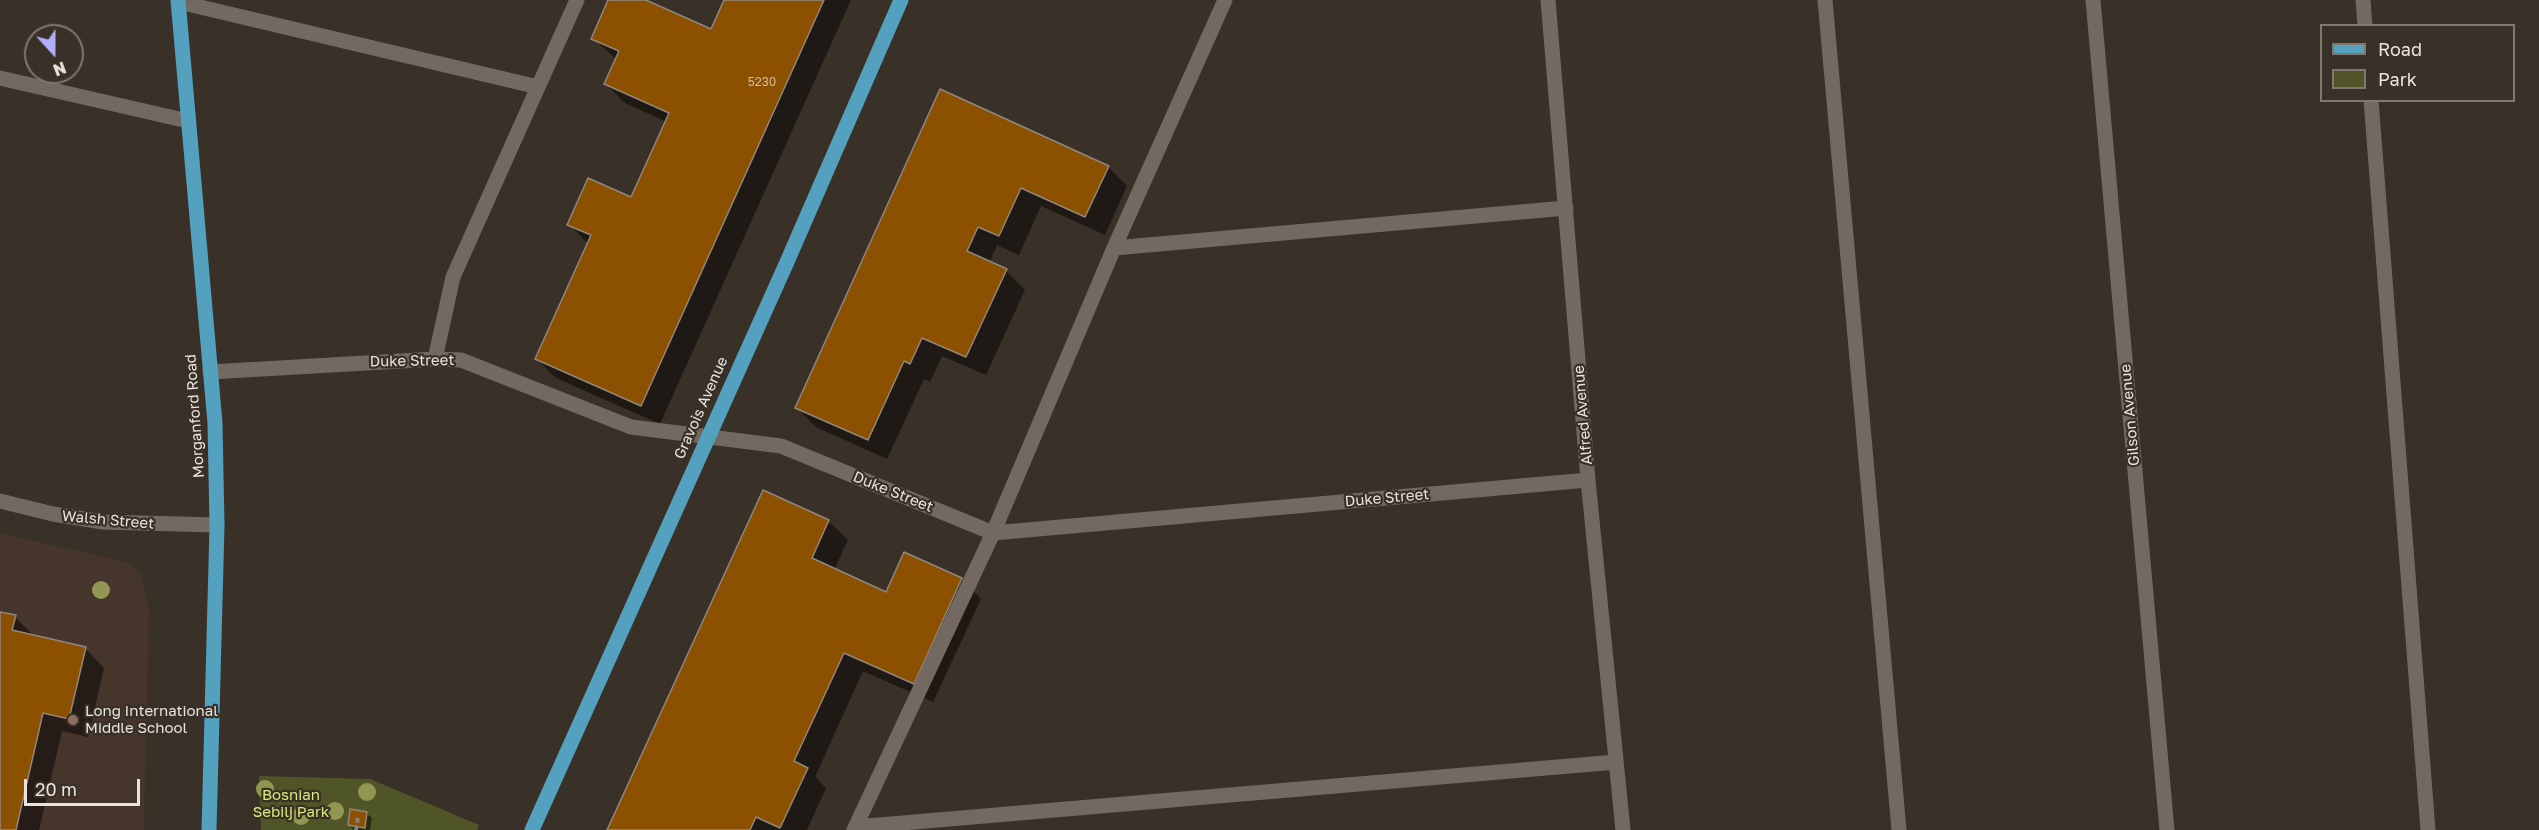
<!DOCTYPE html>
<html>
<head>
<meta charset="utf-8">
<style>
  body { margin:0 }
  #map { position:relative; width:2539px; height:830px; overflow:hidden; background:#393027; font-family:"Golos Text",sans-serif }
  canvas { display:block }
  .legend { position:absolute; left:2320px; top:24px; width:195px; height:78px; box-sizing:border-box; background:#393027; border:2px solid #7f7870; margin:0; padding:8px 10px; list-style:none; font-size:18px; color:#e9e3dd }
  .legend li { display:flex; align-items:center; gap:12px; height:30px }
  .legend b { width:30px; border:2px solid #7f7870 }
  .north { position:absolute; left:24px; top:24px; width:60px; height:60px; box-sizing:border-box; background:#393027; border:2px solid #7f7870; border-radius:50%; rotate:159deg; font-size:16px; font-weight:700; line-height:24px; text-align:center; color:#e9e3dd }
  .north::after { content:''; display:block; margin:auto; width:21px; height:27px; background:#b0aefa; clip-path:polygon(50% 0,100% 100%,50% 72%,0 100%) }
  .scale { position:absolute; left:24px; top:779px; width:116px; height:27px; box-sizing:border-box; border:3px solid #e9e3dd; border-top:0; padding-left:8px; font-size:18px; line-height:21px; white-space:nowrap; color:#e9e3dd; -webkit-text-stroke:4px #393027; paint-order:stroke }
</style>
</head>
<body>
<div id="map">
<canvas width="2539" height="830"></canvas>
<ul class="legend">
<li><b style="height:8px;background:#53a0bf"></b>Road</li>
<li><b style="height:16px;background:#4f5527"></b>Park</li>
</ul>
<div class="north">N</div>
<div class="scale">20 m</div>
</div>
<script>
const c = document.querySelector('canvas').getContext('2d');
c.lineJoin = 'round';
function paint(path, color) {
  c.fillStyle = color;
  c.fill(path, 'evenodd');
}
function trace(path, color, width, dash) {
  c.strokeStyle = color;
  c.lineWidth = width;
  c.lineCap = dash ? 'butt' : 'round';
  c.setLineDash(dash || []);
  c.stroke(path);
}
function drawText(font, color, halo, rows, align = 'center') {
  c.font = font + ' "Golos Text",sans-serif';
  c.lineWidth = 4.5;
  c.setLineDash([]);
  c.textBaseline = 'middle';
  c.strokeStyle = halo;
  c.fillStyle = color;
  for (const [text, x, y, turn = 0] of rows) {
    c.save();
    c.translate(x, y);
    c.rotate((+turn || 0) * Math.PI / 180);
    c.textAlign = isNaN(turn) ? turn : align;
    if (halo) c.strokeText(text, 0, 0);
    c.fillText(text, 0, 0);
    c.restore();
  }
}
const education = new Path2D(`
  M0,533L130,563L140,572L149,609L144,830H0Z`);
const green = new Path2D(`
  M259,776L370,779L479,825L477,830H261Z`);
const shadow = new Path2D(`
  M610,0H642L712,31L726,0H851L660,424L556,378L537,359L588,244L569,224L632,199L667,122L625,103L606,84L617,60L593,38Z
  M941,91L1108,167L1127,186L1105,235L1041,206L1019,255L997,245L989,263L1006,271L1025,290L986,375L942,356L930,382L924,379L887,459L816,427L797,408Z
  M828,521L848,540L834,570L886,594L904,554L962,580L981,599L933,702L863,671L815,777L826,788L807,830H609Z
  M0,613L15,617L34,636L85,648L104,668L88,737L62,731L39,830H0Z
  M366,813L372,818L370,830H354L349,825Z`);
const building = new Path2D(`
  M608,0H646L711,29L724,0H824L641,406L535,359L591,235L567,225L588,178L631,197L669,113L604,84L619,51L591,39Z
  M940,89L1109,166L1085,217L1021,188L999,236L978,227L967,251L1007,269L966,357L922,338L910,364L904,361L868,440L795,408Z
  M763,490L829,520L812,558L886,592L904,552L962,578L914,684L844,653L794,761L808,768L780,828L756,817L750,830H607Z
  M0,612L16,615L12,630L86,647L69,719L43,713L16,830H0Z
  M350,809L367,812L365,828L348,825Z`);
const path = new Path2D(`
  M356,830L358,817`);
const minor = new Path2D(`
  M1548,0L1588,480L1623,830
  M1825,0L1899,830
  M2093,0L2167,830
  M2363,0L2365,26
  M179,2L538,87
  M0,78L188,121
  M2371,100L2428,830
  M1114,248L1566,208
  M435,359L453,277L577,0
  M210,372L435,359L461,360L631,427L781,446L993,533L1588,480
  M0,501L53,514L103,522L217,525
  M856,827L1616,762
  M854,830L993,533L1114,248L1225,0`);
const major = new Path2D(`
  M178,0L215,423L217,525L209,830
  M532,830L787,262L901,0`);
const trees = [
  [101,590],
  [265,789],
  [367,792],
  [335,811],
  [301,816]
];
const markers = [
  [73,720,6,"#8d6e63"]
];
const numberNames = [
  ["5230",762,82]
];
const streetNames = [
  ["Duke Street",412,361,-1],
  ["Gravois Avenue",701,408,-66],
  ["Alfred Avenue",1583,415,-95],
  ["Gilson Avenue",2130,415,-95],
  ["Morganford Road",195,416,-94],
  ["Duke Street",893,492,22],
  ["Duke Street",1387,498,-5],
  ["Walsh Street",108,520,5]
];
const poiNames = [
  ["Long International",85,711],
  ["Middle School",85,728]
];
const parkNames = [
  ["Bosnian",291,795],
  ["Sebilj Park",291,812]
];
paint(education, '#46352b');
paint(green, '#4f5527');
paint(shadow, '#0007');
paint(building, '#8b5000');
trace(building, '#92877d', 1.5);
trace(path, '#89827a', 4, [4.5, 3]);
trace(minor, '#746960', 15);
trace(major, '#53a0bf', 15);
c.fillStyle = '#929653';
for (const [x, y] of trees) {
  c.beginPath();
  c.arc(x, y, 9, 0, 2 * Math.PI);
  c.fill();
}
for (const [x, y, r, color] of markers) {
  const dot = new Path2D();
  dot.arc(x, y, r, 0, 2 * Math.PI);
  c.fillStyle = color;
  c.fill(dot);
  trace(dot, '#393027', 2);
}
drawText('12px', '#d2bea6', null, numberNames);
drawText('15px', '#e9e3dd', '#393027', streetNames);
drawText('15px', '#e9e3dd', '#393027', poiNames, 'left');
drawText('15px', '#daea77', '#393027', parkNames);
</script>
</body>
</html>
